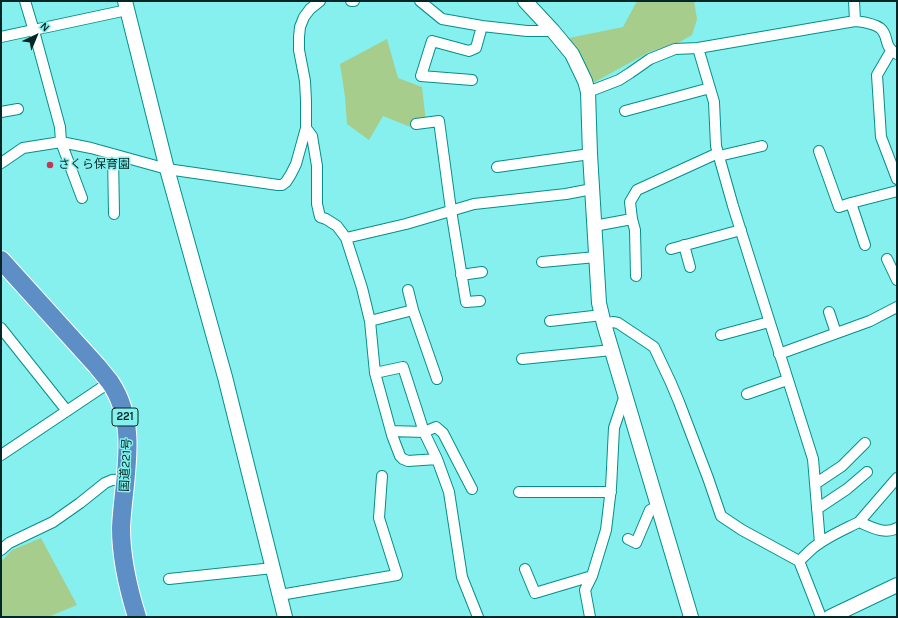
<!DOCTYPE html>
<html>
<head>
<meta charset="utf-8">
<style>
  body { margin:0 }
  #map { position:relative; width:898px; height:618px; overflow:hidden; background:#85f0ed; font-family:Karla,sans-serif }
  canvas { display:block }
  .frame { position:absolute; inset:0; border:2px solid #032726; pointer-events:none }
  .north { position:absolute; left:16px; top:16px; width:40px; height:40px; -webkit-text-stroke:3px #85f0ed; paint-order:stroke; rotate:44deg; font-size:11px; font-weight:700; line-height:16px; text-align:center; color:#032726 }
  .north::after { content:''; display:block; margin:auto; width:14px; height:18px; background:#032726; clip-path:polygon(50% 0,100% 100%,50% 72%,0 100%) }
</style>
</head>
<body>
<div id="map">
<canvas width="898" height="618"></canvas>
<div class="frame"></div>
<div class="north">N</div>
</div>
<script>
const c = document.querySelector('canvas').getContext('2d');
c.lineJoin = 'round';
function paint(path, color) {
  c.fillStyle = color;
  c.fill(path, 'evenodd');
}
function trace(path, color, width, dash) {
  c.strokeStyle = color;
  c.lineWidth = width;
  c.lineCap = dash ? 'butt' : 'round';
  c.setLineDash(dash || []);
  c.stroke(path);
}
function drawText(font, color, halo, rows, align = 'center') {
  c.font = font + ' Karla,"Noto Sans JP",sans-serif';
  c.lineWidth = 3;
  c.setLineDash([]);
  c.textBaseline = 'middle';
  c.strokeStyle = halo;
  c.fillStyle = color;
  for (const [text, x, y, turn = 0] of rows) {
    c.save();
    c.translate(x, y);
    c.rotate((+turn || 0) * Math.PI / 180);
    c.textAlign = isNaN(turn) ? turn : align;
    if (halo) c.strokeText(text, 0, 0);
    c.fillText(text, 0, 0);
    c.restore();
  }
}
const green = new Path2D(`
  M637,1H694L697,19L692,35L678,43L649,52L593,83L569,38L623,27Z
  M387,39L398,78L422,87L426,122L413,128L383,116L369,140L347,124L345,97L340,64Z
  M41,538L77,605L48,617H1V562L12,550Z`);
const street = new Path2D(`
  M25,1L34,31L60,127L61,142L82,198
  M351,1H354
  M420,1L442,19L482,26L527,31H553
  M854,1L855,21
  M1,37L127,10
  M698,48L714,102L716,146L733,206L813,459L820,543
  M891,51L877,75L881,137L897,179
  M472,80L421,76L432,41L469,51L476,48L482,26
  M588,92L619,80L630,73L650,59L675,49L698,48L855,21C863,22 873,23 880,28C890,36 882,46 897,54
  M625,111L710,88
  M1,112L18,109
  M416,124L439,121L451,210L466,302L480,301
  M306,128L312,136L317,166V204L320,217L326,219L337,226L346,238L362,288L370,321L375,373L392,435L400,456L403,459L408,461L437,459L449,492L462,577L478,617
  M819,151L839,207L851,203
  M113,154L114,214
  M719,156L762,146
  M1,163L23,148L61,142L91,148L167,169L278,185H282L286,182L291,174L296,164L306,128V101L305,81L299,50V37L300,27L304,17L310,9L320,1
  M497,167L590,154
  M632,219L635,230L636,276
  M594,226L632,219L630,202L637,190L718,153
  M346,238L406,224L474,204L566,194L592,189
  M684,245L690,267
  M865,245L851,203L897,191
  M671,249L741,230
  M887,259L897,280
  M542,262L596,257
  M461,275L482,272
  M408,290L413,310
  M829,312L836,333
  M370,321L413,310L437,379
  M550,321L602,315
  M604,324L613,322L618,323L654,347L671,383L679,402L708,478L721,516L742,530L799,561L821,617
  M1,328L67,411
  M721,335L769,322
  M779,354L870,321L897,307
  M522,359L612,350
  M375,373L403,367L424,432L437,459
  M747,394L787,380
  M391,431L424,432L436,427L443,433L472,489
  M1,455L110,382
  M815,484L842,466L865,443
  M519,492H611
  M817,509L847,489L867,472
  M859,522L897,478
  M628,539L636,543L650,510L658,506
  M1,550L9,543L53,522L80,503L105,483L112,480L126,479
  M799,561C804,557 808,552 813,548C826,537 843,530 859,522C871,527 885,535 897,528
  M525,569L535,593L592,576
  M169,579L273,568
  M280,595L397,575L379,518L382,476
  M590,617L585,590L592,576L606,530L611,488L614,428L625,395`);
const secondary = new Path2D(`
  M125,1L167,169L225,377L285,617
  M525,1L553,31L572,54L585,81L588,92L590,154L599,303L604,324L691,617
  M830,617L897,585`);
const highway = new Path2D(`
  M1,260L97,366C101,371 106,377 110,382C140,426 123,479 121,528C121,558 128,588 137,617`);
const markers = [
  [50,165,4,"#c53554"]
];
const shields = [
  [125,417,26]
];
const shieldNames = [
  ["221",125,417]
];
const poiNames = [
  ["さくら保育園",58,165]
];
const streetNames = [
  ["国道221号",126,465,-87]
];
paint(green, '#a6cd8c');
trace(street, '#058e8c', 12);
trace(secondary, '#058e8c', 16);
trace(highway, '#fff', 20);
trace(street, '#fff', 10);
trace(secondary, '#fff', 14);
trace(highway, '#5e8ec6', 18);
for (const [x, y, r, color] of markers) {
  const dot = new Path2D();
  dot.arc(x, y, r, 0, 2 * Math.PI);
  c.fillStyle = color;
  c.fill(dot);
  trace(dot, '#85f0ed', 1.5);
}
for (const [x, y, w] of shields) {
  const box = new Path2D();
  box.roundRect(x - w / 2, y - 9, w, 18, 3);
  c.fillStyle = '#85f0ed';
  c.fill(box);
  trace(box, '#032726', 1);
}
drawText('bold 11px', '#032726', null, shieldNames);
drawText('12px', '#032726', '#85f0ed', poiNames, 'left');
drawText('12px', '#032726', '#85f0ed', streetNames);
</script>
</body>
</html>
